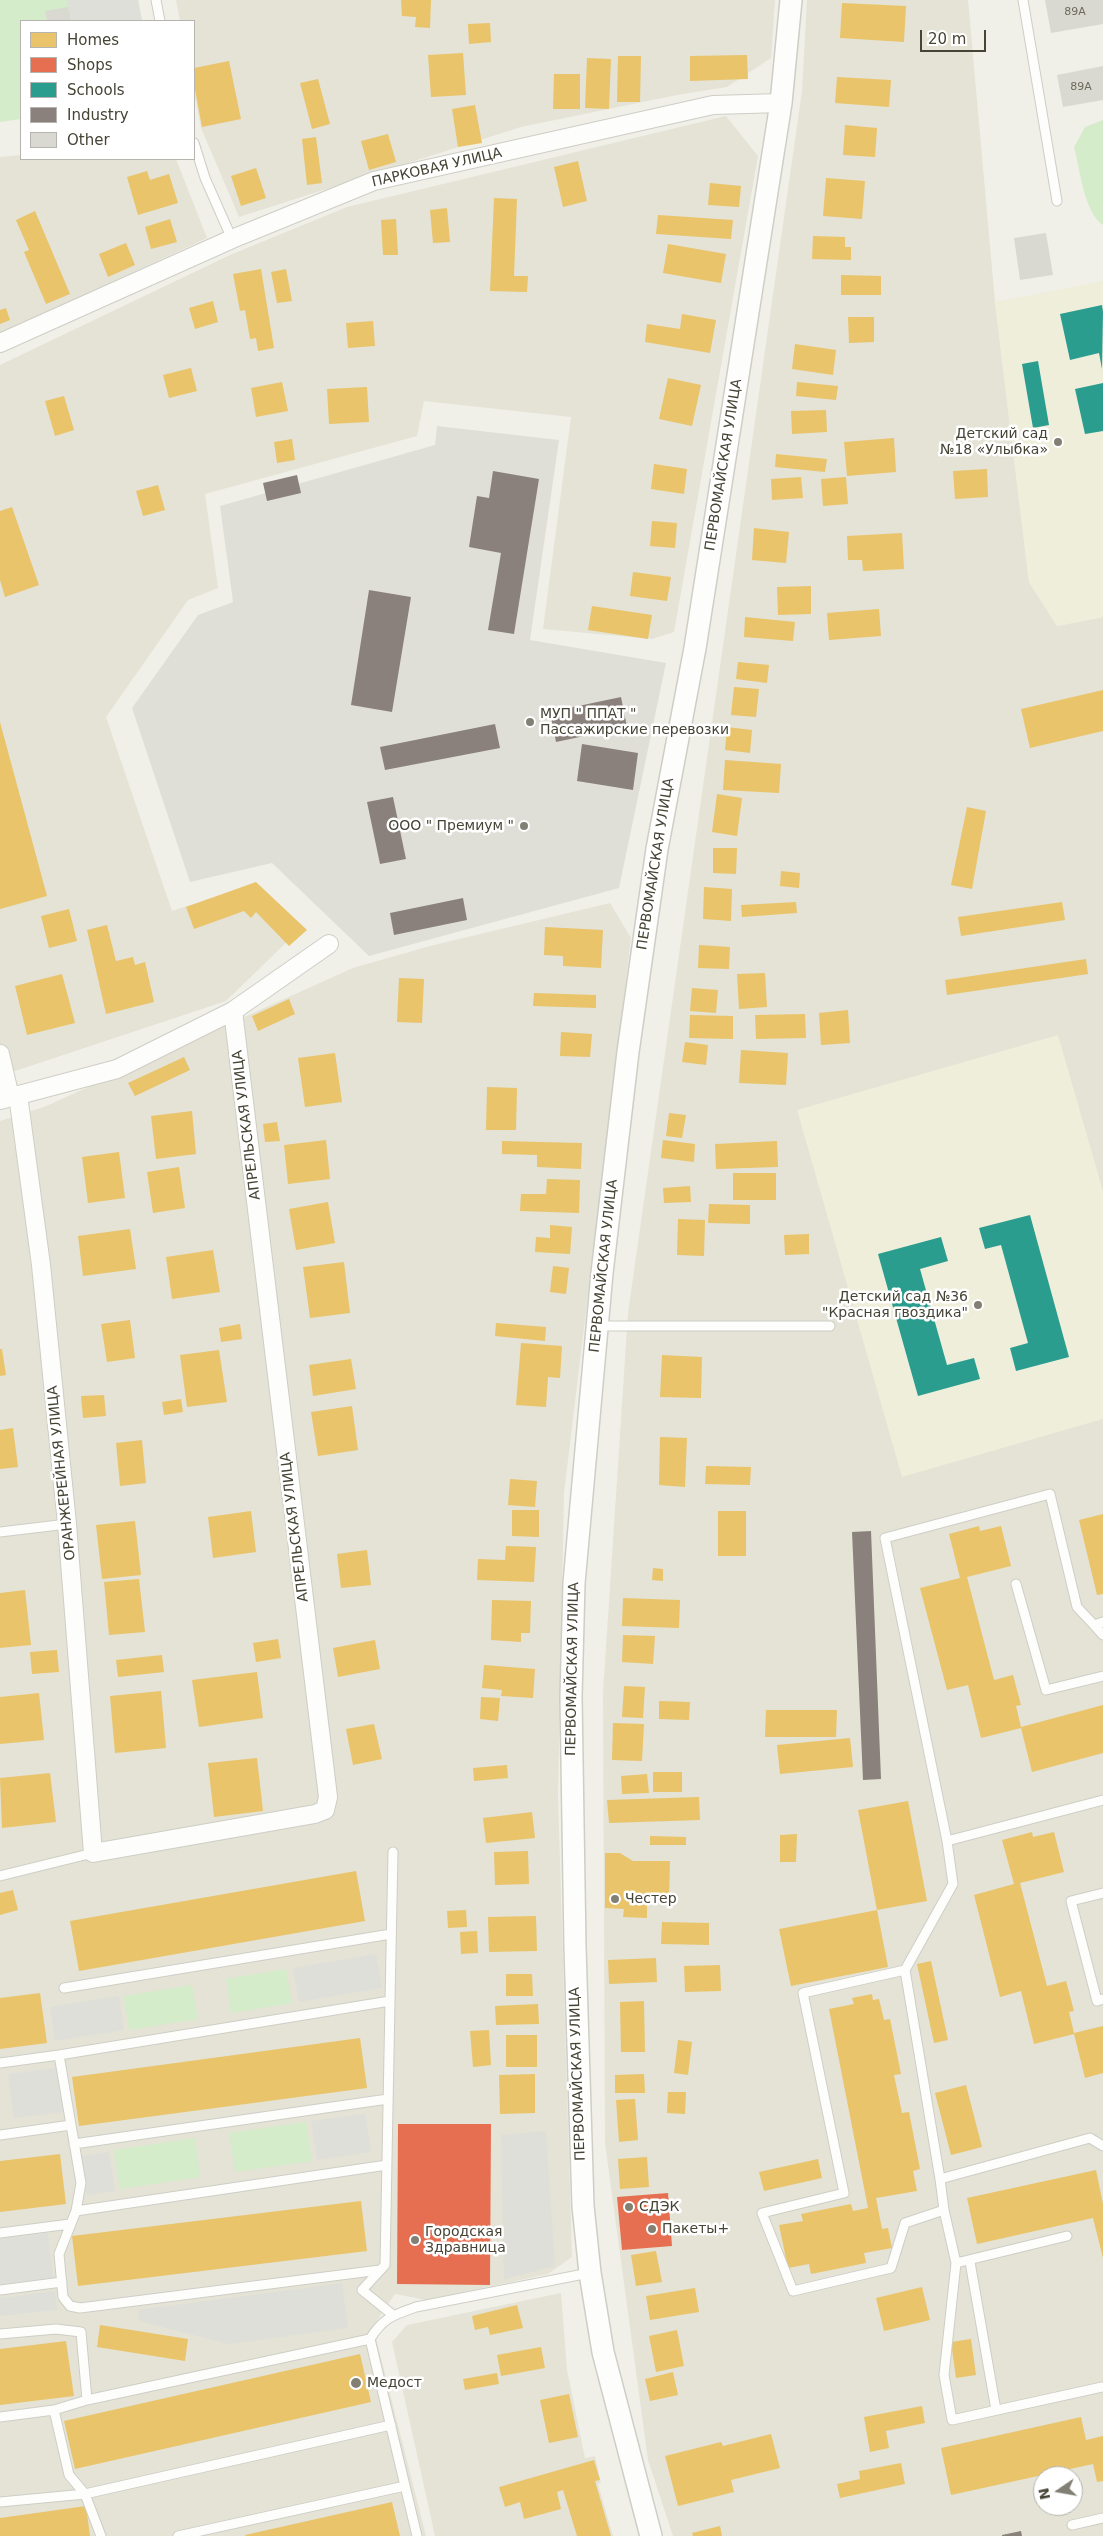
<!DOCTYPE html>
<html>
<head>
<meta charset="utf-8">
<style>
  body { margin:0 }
  #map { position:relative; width:1103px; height:2536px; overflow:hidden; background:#f0f0e9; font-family:"DejaVu Sans",sans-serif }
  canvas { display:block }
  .legend { position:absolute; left:20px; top:20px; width:175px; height:140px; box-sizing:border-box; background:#fff; border:1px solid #b5b4ae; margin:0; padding:6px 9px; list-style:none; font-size:15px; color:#464435 }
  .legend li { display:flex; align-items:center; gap:10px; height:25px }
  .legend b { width:25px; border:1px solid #b5b4ae }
  .north { position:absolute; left:1033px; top:2466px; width:50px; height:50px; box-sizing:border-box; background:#fff; border:1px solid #b5b4ae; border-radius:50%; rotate:258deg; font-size:14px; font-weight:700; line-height:20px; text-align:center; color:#464435 }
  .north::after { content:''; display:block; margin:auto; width:18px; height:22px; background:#828074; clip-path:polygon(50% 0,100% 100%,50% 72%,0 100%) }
  .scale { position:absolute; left:920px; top:30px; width:66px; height:22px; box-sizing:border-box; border:2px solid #464435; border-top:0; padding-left:6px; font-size:15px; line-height:18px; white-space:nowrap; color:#464435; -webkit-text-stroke:4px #fff; paint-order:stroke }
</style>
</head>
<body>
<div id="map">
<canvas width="1103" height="2536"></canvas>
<ul class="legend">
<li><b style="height:14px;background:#e9c46a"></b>Homes</li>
<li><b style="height:14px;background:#e76f51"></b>Shops</li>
<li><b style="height:14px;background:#2a9d8f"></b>Schools</li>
<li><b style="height:14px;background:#8a817c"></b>Industry</li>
<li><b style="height:14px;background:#dad9d1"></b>Other</li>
</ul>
<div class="north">N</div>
<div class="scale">20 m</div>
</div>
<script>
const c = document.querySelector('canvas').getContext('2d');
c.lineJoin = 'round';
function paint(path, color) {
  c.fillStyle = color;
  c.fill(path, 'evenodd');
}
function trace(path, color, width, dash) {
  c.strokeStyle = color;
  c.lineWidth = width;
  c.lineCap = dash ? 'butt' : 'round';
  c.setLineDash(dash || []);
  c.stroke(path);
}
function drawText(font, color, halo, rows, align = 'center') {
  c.font = font + ' "DejaVu Sans",sans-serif';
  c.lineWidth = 5;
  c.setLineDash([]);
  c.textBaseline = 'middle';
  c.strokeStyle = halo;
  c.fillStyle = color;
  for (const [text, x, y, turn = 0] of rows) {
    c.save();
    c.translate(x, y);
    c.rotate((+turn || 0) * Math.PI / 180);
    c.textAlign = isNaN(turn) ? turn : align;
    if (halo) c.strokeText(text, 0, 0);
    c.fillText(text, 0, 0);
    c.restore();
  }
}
const residential = new Path2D(`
  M176,0H775L771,58L727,87L677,95L521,127L239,217L201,128L194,92V21H180Z
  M807,0H968L995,302L1029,582L1057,626L1103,617V2536H673L648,2460L605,2143L603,1693L628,1313L802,91ZM1043,2476H1073V2506H1043Z
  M726,116L758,156L674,632L652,639L543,629L571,417L424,401L417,436L205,494L218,588L188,600L106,717L172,911L248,886L294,935L226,1001L0,1076V365L230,255L347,207Z
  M21,155V159H176L207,238L0,334V157Z
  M610,903L631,938L564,1493L558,1796L572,2257L548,2274L426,2300L395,2294L373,2326L426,2536H0V1121L44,1107L353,968L430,946Z
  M561,2293L567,2370L585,2458L595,2456L601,2483L598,2484L613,2536H435L392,2342L407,2325Z`);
const industrial = new Path2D(`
  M437,426L559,440L530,640L666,663L619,888L369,956L272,863L190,882L132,708L198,615L233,602L220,506L435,445Z`);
const education = new Path2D(`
  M1103,281V617L1057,626L1029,582L995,302Z
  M1058,1035L1103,1191V1419L902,1477L797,1110Z`);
const green = new Path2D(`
  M0,0H138L142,21H21V119L0,122Z
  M1103,120V225C1084,213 1080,169 1074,147L1085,127Z
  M286,1969L292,2003L231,2013L226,1979Z
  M192,1985L198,2019L129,2030L124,1996Z
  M306,2122L312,2161L235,2172L229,2133Z
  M195,2138L200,2177L120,2189L114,2150Z`);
const parking = new Path2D(`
  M67,0H138L142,21H71Z
  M376,1954L382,1988L299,2002L293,1968Z
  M119,1996L124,2030L55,2041L50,2007Z
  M56,2068L63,2112L14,2118L8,2074Z
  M365,2114L371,2152L317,2160L311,2121Z
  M546,2131L555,2266L504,2279L501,2135Z
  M109,2152L115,2191L87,2195L81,2156Z
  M48,2233L53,2278L0,2284V2239Z
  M342,2283L348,2328L228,2344L139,2321L138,2310Z
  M55,2291L57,2310L0,2316V2298Z`);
const homes = new Path2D(`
  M401,0H431L430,28L415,27L416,17L402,16Z
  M842,3L906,6L904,42L840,38Z
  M490,23L491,42L469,44L468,24Z
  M463,53L466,95L431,97L428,55Z
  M747,55L748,79L690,81V56Z
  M618,56H641L640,102H617Z
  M587,58L611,59L609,109L585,108Z
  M229,61L241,119L202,127L194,84V68Z
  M554,74H580V109H553Z
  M837,77L891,80L889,107L835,103Z
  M318,79L330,124L312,129L300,83Z
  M475,105L482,143L458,147L452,109Z
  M845,125L877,128L875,157L843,155Z
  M388,134L396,162L369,170L361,141Z
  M316,137L322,183L307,185L302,139Z
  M578,161L587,201L563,207L554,167Z
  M256,168L266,198L241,206L231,176Z
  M147,171L150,180L169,174L178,203L138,215L127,177Z
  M826,178L865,181L862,219L823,216Z
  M710,183L741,186L739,207L708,205Z
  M494,198L517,199L514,276H528L527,292L490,291Z
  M447,208L450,242L433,243L430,210Z
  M35,211L70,294L46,304L24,252L29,250L16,220Z
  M658,215L733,220L731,239L656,234Z
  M170,219L177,242L151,249L145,227Z
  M396,219L398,255H383L381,220Z
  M813,236L845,237V247H851V260L812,259Z
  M126,243L135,265L108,277L99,254Z
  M668,244L726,254L721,283L663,273Z
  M261,269L274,348L258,351L256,338L250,339L245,310L240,311L233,274Z
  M286,269L292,301L277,303L271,272Z
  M841,275L881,276V295H841Z
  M213,301L218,322L195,329L189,308Z
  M6,308L10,320L0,324V310Z
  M682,314L716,320L710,353L645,342L647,324L680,329Z
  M848,317H874V342L849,343Z
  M373,321L375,346L348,348L346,323Z
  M795,344L836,350L833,375L792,369Z
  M191,368L197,391L169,398L163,375Z
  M668,378L701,385L692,426L659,419Z
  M282,382L288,411L256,417L251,388Z
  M797,382L838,386L836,400L796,396Z
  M367,387L369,422L329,424L327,389Z
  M64,396L74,430L55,436L45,401Z
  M826,410L827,432L792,434L791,411Z
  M894,438L896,472L847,476L844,442Z
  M292,439L295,460L277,463L274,442Z
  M776,454L827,459L825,472L775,467Z
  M654,464L687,469L684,494L651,489Z
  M987,469L988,497L955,499L953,471Z
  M801,477L803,498L772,500L771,479Z
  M846,477L848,504L823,506L821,479Z
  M158,485L165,510L143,516L136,491Z
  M12,507L39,585L5,597L0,580V511Z
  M652,521L677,523L675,548L650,546Z
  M754,528L789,532L786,563L752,560Z
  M902,533L904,569L863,571L862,560H848L847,536Z
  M633,572L671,577L667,601L630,596Z
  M811,586V614L778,615L777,587Z
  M592,606L652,615L648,639L588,630Z
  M879,609L881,636L829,640L827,613Z
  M745,617L795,622L793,641L744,637Z
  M738,662L769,665L767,683L736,679Z
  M734,687L759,689L756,717L731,715Z
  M1103,690V731L1030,748L1021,709Z
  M0,722L47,896L0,909Z
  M727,727L752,730L750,753L725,750Z
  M725,760L781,764L779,793L723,790Z
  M717,794L742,798L737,836L712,832Z
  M967,807L986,811L972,889L951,885Z
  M713,848H737L736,874L713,873Z
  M781,871L800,873L799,888L780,886Z
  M256,882L307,930L289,946L256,912L251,918L244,911L194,929L186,907Z
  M704,887L732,889L731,921L703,919Z
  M796,902L797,913L742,917L741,905Z
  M1062,902L1065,920L961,936L958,917Z
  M69,909L77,941L49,948L41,916Z
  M107,925L116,961L133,957L135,965L145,962L154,1002L106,1014L87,930Z
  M545,927L603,930L601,968L563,966V956L544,955Z
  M699,945L730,947L729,969L698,968Z
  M1086,959L1088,974L947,995L945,980Z
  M765,973L767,1007L739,1009L737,974Z
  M62,974L75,1023L27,1035L15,986Z
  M399,978L424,979L422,1023L397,1022Z
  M692,988L718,990L716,1013L690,1011Z
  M534,993L596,995V1008L533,1006Z
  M289,999L295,1014L258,1031L252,1016Z
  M848,1010L850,1043L821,1045L819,1013Z
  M805,1014L806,1038L756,1039L755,1015Z
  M690,1015L733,1016V1039L689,1038Z
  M561,1032L592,1034L590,1057L560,1056Z
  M685,1042L708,1045L706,1065L682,1062Z
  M741,1050L788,1053L786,1085L739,1083Z
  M335,1053L342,1102L305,1107L298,1058Z
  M184,1057L190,1070L135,1096L128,1083Z
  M487,1087L517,1088L516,1130H486Z
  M192,1111L196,1154L156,1159L151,1116Z
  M669,1113L686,1115L682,1138L666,1136Z
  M277,1122L280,1141L265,1142L263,1124Z
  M326,1140L330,1179L288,1184L284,1145Z
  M663,1140L695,1144L694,1162L661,1158Z
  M502,1141L582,1143L581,1169L537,1167V1155L502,1154Z
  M777,1141L778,1167L716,1169L715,1144Z
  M119,1152L125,1198L88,1203L82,1157Z
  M179,1167L185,1208L153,1213L147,1172Z
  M733,1173H776V1200H733Z
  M547,1179L580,1180L579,1213L520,1211L521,1194H546Z
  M690,1186L691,1202L664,1203L663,1188Z
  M328,1202L335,1243L296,1250L289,1209Z
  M709,1204L750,1205V1224L708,1223Z
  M678,1219L705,1220L704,1256L677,1255Z
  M550,1225L572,1227L570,1254L535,1252L536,1237L550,1238Z
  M130,1229L136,1269L83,1276L78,1236Z
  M809,1234V1254L785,1255L784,1235Z
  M213,1250L220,1292L172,1299L166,1257Z
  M344,1262L350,1313L310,1318L303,1267Z
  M553,1266L569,1268L566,1294L550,1292Z
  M130,1320L135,1358L107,1362L101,1324Z
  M496,1323L546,1327L545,1341L495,1336Z
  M240,1324L242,1339L221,1342L219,1328Z
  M521,1343L562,1346L560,1378L548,1377L546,1407L516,1405Z
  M0,1349H2L6,1375L0,1376Z
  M219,1350L227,1402L187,1407L180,1355Z
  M662,1355L702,1357L701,1398L660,1397Z
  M351,1359L356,1389L313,1396L309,1365Z
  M104,1395L106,1416L83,1418L81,1396Z
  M181,1399L183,1412L164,1415L162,1402Z
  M352,1406L358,1450L318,1456L311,1412Z
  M13,1428L18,1467L0,1469V1430Z
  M660,1437L687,1438L685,1487L659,1485Z
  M142,1440L146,1483L120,1486L116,1443Z
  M706,1466L751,1467L750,1485L705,1484Z
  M510,1479L537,1481L535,1507L508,1505Z
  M512,1510H539V1537L512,1536Z
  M251,1511L256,1552L213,1558L208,1517Z
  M718,1511H746V1556H718Z
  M1103,1514V1594L1097,1595L1079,1520Z
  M135,1521L141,1575L102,1579L96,1525Z
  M979,1526L980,1531L1001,1526L1011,1566L967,1577L994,1680L1013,1675L1021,1705L1016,1706L1021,1727L1103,1705V1753L1032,1772L1021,1728L981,1738L968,1685L947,1690L920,1588L960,1578L949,1534Z
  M506,1546L536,1547L534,1582L477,1580L478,1559L505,1560Z
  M367,1550L371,1585L341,1588L337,1554Z
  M653,1568L663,1569V1581L652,1580Z
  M139,1579L145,1632L109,1635L104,1582Z
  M25,1590L31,1645L0,1648V1593Z
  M623,1598L680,1600L679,1628L622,1626Z
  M492,1600L531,1601L530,1633H521V1642L491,1640Z
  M623,1635L655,1636L653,1664L622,1662Z
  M278,1639L281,1658L256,1662L253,1643Z
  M375,1640L380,1669L338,1677L333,1648Z
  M57,1650L59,1672L32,1674L30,1652Z
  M162,1655L164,1672L118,1677L116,1660Z
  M484,1665L535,1669L533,1698L501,1696L502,1690L482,1688Z
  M257,1672L263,1718L199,1727L192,1680Z
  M624,1686L645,1687L643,1718L622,1717Z
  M161,1691L166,1748L115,1753L110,1696Z
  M39,1693L44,1740L0,1744V1697Z
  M481,1697L500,1698L498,1721L480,1719Z
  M659,1701L690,1702L689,1720L659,1719Z
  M766,1710H837L836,1737H765Z
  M613,1723L644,1724L642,1761L612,1760Z
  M374,1724L382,1759L353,1765L346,1729Z
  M850,1738L853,1767L780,1774L777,1745Z
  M257,1758L263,1811L214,1817L208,1763Z
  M507,1765L508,1778L474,1781L473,1768Z
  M653,1772H682V1792H653Z
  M50,1773L56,1822L2,1828L0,1778Z
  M647,1774L649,1793L622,1794L621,1776Z
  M699,1797L700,1820L609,1823L607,1800Z
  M908,1801L927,1901L877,1910L858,1810Z
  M532,1812L535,1838L486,1843L483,1818Z
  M1032,1832L1033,1837L1054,1832L1064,1872L1020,1883L1047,1986L1066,1981L1074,2011L1069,2012L1074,2033L1103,2026V2073L1085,2078L1074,2034L1034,2044L1021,1991L1000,1997L974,1895L1014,1884L1002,1840Z
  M797,1834L796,1862H780V1835Z
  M650,1836L686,1837V1845H650Z
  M528,1851L529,1884L495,1885L494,1852Z
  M605,1853H620L633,1861H670L669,1899H647V1918L623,1917L624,1909L605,1908Z
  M356,1871L365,1921L79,1971L70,1921Z
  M13,1890L18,1910L0,1915V1893Z
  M466,1910L467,1927L448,1928L447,1911Z
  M877,1910L888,1967L791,1986L779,1929Z
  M536,1916L537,1951L489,1952L488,1917Z
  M662,1922L709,1923V1945L661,1944Z
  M477,1931L478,1953L461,1954L460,1932Z
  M656,1958L657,1982L609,1984L608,1960Z
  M931,1961L948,2040L934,2043L917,1964Z
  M720,1965L721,1991L685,1992L684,1966Z
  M506,1974H532L533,1996H506Z
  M40,1993L47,2043L0,2049V1998Z
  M872,1994L873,2000L879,1999L884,2020L890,2019L901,2074L894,2075L902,2113L909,2112L920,2169L913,2171L917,2191L876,2198L882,2229L888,2228L892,2248L864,2253L866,2263L811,2274L809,2264L788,2268L779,2225L803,2221L801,2214L851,2204L853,2211L868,2208L829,2009L854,2004L852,1998Z
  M644,2001L645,2052H621L620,2002Z
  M538,2004L539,2024L496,2025L495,2006Z
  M489,2030L491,2065L473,2067L470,2031Z
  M506,2035H537V2067H506Z
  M360,2038L367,2088L79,2126L72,2077Z
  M678,2040L692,2042L688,2075L674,2073Z
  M535,2074V2113L500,2114L499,2075Z
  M644,2074L645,2093H615V2075Z
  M966,2085L982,2147L951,2155L935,2093Z
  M668,2092H686L685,2114L667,2113Z
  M635,2099L638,2140L619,2142L616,2100Z
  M60,2154L66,2204L0,2212V2161Z
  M647,2157L649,2187L620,2189L618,2159Z
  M818,2159L822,2178L764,2191L759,2172Z
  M1096,2170L1103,2204V2258L1093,2218L977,2244L967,2198Z
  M361,2201L367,2251L78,2286L72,2236Z
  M656,2251L662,2282L636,2286L631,2255Z
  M922,2287L930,2320L884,2331L876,2298Z
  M695,2288L699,2312L650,2320L646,2296Z
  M517,2305L523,2328L490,2335L488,2327L475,2330L472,2316Z
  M100,2325L188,2339L185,2361L97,2347Z
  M677,2330L684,2366L656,2372L649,2336Z
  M971,2339L976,2375L956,2378L951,2342Z
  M66,2341L74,2396L0,2405V2349Z
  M541,2347L545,2368L501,2376L497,2355Z
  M360,2354L371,2402L75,2469L64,2421Z
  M673,2372L678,2395L650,2401L645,2379Z
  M497,2373L499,2384L465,2390L463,2379Z
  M569,2394L578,2437L549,2443L540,2400Z
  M922,2406L925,2423L886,2431L889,2448L870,2452L864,2417Z
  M1081,2417L1086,2440L1103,2436V2481L1097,2482L1093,2464L951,2495L941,2448Z
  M771,2434L780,2468L731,2480L734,2492L678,2506L665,2456L721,2442L723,2446Z
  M594,2460L600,2480L595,2481L611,2536H577L563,2490L557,2492L561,2509L524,2519L520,2502L505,2507L499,2487Z
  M901,2463L905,2484L840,2498L837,2484L860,2479L859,2471Z
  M392,2502L400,2536H246L245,2535Z
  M86,2506L90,2536H0V2518Z
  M720,2526L722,2536H693L692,2533Z`);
const shops = new Path2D(`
  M398,2124H491L490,2285L397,2284Z
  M668,2193L672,2246L622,2250L617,2197Z`);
const schools = new Path2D(`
  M1102,305L1103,312L1102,369L1099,353L1070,360L1060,314Z
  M1038,361L1049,425L1033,428L1022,364Z
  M1103,383V431L1085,434L1075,389Z
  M1030,1215L1069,1357L1016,1371L1010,1348L1028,1343L1001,1245L985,1249L979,1228Z
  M941,1237L948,1261L920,1269L947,1365L974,1358L980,1379L918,1396L878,1254Z`);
const industry = new Path2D(`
  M493,471L539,479L514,634L488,630L501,553L469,547L477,496L489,498Z
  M297,475L301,493L267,501L263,483Z
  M369,590L411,597L392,712L351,705Z
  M621,697L627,727L556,742L550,712Z
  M495,724L500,748L385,770L380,747Z
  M582,744L638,753L633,790L577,781Z
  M393,797L406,859L380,864L367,802Z
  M463,898L467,920L394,935L390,913Z
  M871,1531L881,1779L863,1780L852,1532Z
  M1021,2531L1022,2536H1002V2535Z`);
const building = new Path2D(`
  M1045,0H1103V24L1051,33Z
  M68,7L71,21H47L45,11Z
  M1103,66V100L1063,107L1057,75Z
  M1046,233L1053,275L1020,280L1014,238Z`);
const service = new Path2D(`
  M156,0L160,21
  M1023,0L1057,201
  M194,143L205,178L232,239
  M597,1326H830
  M0,1532L67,1524
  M1016,1584L1046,1690L1103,1676
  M1103,1622L1094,1625L1103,1635
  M1094,1625L1077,1607L1050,1494L885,1538L947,1841L1103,1800
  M0,1876L93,1853
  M1103,1893L1071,1901L1097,2001L1103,1999
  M905,1970L803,1993L844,2193L762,2213L793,2291L891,2268L905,2223L944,2210
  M64,1988L391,1934
  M390,2001L393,1852
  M0,2063L59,2055
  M0,2135L71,2125
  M74,2144L388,2099
  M940,2179L905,1970L953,1884L947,1841
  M76,2211L387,2165
  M0,2233L70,2224
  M1067,2236L956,2263L944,2210L940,2179L1090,2138L1103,2146
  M970,2262L996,2410
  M956,2263L944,2375L952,2420L1102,2387
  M380,2270L80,2308L70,2306L63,2297L59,2254L76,2211L81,2183L59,2055L390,2001L385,2265L362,2290L393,2315
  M0,2290L62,2282
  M0,2334L56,2329L81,2332L87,2400
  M0,2417L54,2410
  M0,2502L85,2494L391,2425
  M1072,2525L1103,2518
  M101,2536L85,2494L69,2475L54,2410L87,2400L370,2339
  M178,2536L405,2486
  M417,2536L370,2339C383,2318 393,2315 416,2307L589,2273`);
const minor = new Path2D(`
  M0,343L232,239L374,181L713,105L781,103
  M0,1054L10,1097
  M18,1095L41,1265L67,1524L93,1853L315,1814L325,1810L328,1797L233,1011
  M0,1100L117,1069L233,1011L329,944`);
const tertiary = new Path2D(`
  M651,2536L603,2352L590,2273L583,2206L575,1947L571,1697L574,1583L602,1273L628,1052L657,849L695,648L781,103L791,0`);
const markers = [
  [1058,442,5,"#828074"],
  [530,722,5,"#828074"],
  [524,826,5,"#828074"],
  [978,1305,5,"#828074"],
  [615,1899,5,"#828074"],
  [629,2207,5,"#828074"],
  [652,2229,5,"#828074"],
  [415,2240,5,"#828074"],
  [356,2383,6,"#828074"]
];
const numberNames = [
  ["89А",1075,12],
  ["89А",1081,87]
];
const streetNames = [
  ["ПАРКОВАЯ УЛИЦА",437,168,-13],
  ["ПЕРВОМАЙСКАЯ УЛИЦА",724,465,-81],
  ["ПЕРВОМАЙСКАЯ УЛИЦА",656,864,-81],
  ["АПРЕЛЬСКАЯ УЛИЦА",247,1125,-97],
  ["ПЕРВОМАЙСКАЯ УЛИЦА",604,1266,-84],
  ["ОРАНЖЕРЕЙНАЯ УЛИЦА",62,1473,-96],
  ["АПРЕЛЬСКАЯ УЛИЦА",295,1527,-97],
  ["ПЕРВОМАЙСКАЯ УЛИЦА",573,1669,-89],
  ["ПЕРВОМАЙСКАЯ УЛИЦА",578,2074,-92]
];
const poiNames = [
  ["Детский сад",1048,434,"right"],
  ["№18 «Улыбка»",1048,450,"right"],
  ["МУП \" ППАТ \"",540,714],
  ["Пассажирские перевозки",540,730],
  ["ООО \" Премиум \"",514,826,"right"],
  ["Детский сад №36",968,1297,"right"],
  ["\"Красная гвоздика\"",968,1313,"right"],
  ["Честер",625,1899],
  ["СДЭК",639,2207],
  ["Пакеты+",662,2229],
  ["Городская",425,2232],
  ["Здравница",425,2248],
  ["Медост",367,2383]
];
paint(residential, '#e4e3d6');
paint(industrial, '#e0dfd7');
paint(education, '#eeeedb');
paint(green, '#d4ecc9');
paint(parking, '#dfdfd9');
paint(homes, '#e9c46a');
paint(shops, '#e76f51');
paint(schools, '#2a9d8f');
paint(industry, '#8a817c');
paint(building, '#dad9d1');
trace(service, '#cecec6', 11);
trace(minor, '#cecec6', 20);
trace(tertiary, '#cecec6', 24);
trace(service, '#fdfdfc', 9);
trace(minor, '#fdfdfc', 18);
trace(tertiary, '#fdfdfc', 21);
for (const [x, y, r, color] of markers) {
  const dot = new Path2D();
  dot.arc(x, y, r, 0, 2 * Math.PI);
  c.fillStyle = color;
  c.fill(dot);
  trace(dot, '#fff', 2);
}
drawText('11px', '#6c6a5d', null, numberNames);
drawText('14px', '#464435', '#fff', streetNames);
drawText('14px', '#464435', '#fff', poiNames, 'left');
</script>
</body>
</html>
